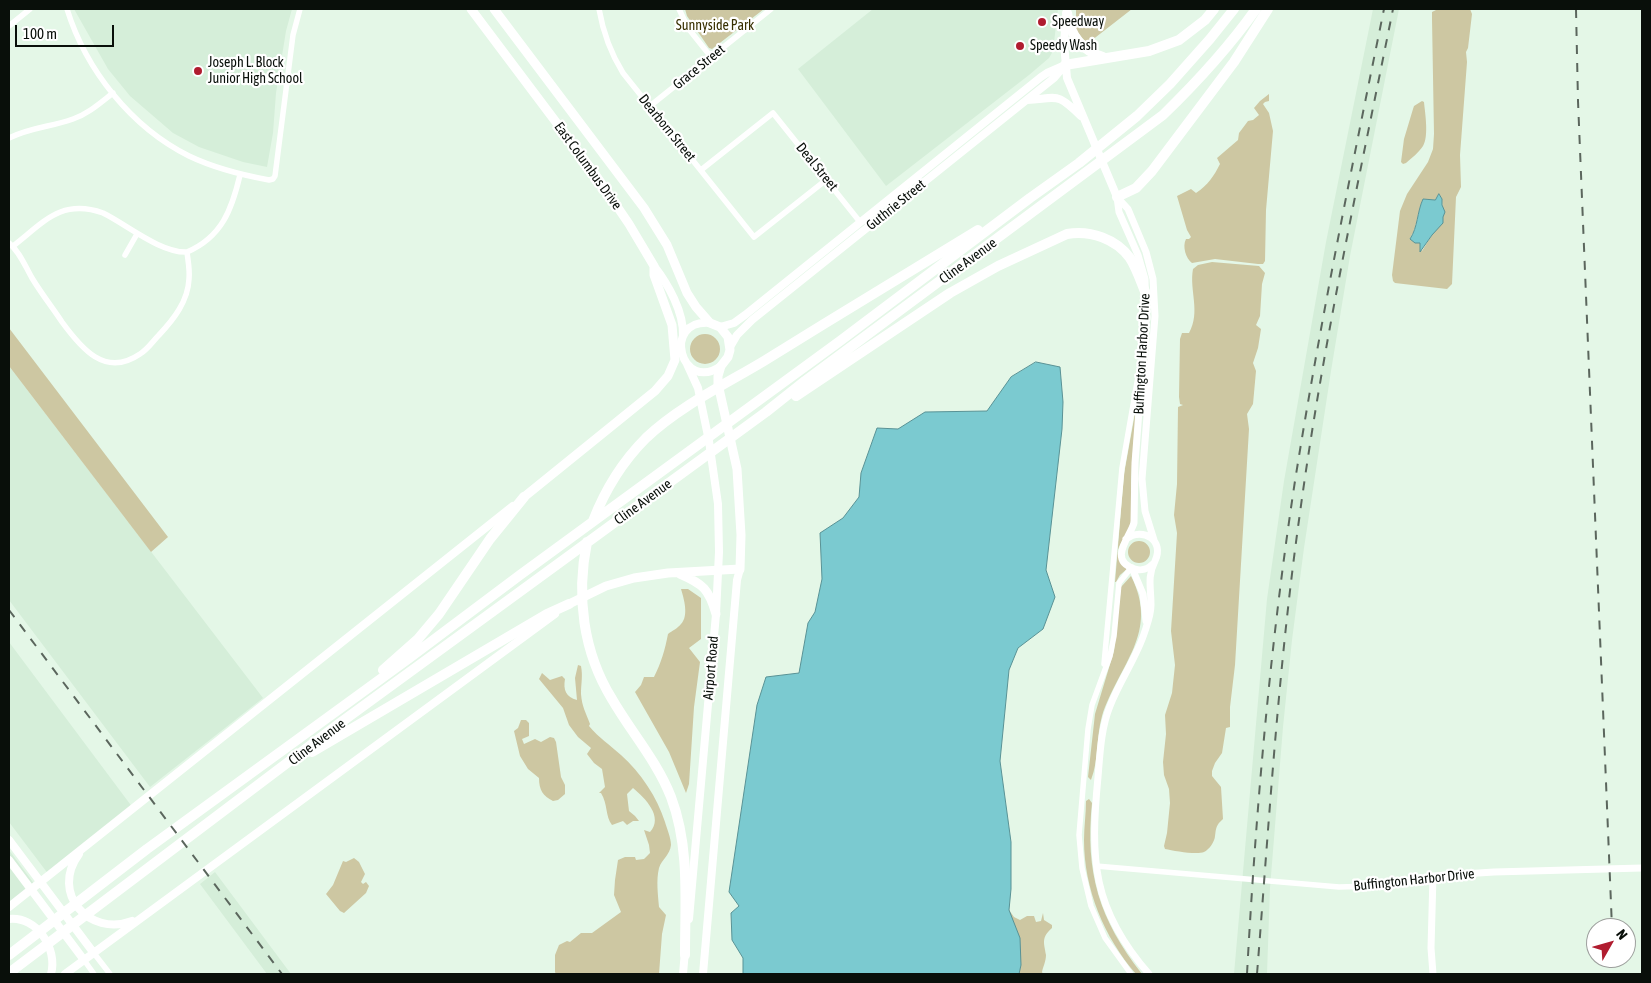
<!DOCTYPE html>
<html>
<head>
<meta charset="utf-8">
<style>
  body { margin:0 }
  #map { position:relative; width:1651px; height:983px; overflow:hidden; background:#e4f7e7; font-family:"Asap Condensed",sans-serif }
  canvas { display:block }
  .frame { position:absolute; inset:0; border:10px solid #090f0a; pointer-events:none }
  .north { position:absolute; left:1586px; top:918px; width:50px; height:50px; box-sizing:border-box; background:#fff; border:1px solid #9d9f9d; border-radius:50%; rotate:52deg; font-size:14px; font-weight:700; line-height:20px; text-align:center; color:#090f0a }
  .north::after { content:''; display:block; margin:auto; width:18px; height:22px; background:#b01c2f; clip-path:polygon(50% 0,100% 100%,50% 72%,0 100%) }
  .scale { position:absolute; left:15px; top:25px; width:99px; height:22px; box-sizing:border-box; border:2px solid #090f0a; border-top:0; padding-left:6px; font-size:15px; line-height:18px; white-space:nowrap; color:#090f0a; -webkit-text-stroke:4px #fff; paint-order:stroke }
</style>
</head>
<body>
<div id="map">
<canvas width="1651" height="983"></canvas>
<div class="frame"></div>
<div class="north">N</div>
<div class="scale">100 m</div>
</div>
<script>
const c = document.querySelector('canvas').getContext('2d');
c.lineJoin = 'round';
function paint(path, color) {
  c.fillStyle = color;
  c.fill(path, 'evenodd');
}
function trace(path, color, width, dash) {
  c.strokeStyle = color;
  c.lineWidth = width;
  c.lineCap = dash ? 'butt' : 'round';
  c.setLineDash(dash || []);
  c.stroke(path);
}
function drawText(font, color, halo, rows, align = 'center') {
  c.font = font + ' "Asap Condensed",sans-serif';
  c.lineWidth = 4.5;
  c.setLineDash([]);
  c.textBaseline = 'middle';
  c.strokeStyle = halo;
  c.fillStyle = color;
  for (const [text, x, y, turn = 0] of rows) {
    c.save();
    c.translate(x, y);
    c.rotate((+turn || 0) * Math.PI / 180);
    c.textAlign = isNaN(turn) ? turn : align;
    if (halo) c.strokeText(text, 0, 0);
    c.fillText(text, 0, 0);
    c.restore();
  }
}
const built = new Path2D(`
  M74,9H292L286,31L276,93L273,133L267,167L243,162L199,147L173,133L130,96L108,69Z
  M873,9H1058L1053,51L1049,58L1029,75L886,186L798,69Z
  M1373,9H1399L1350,256L1331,371L1304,548L1292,640L1283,727L1270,888L1267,974H1234L1267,599L1284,481L1326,242Z
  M9,366L263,698L150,787L9,600Z
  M9,642L133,808L49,875L9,822Z
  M9,850L35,885L9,906Z
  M215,872L291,974H267L200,884Z`);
const green = new Path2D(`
  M685,9H764L712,49L709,48L687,16Z
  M1076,9H1132L1087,44L1076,30Z
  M1438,9H1470L1472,14L1468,48L1466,52L1467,62L1460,155L1461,187L1456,197L1452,284L1447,289L1395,283L1393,281L1392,275L1400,211L1407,194L1428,162L1433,149L1434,134L1432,19V12ZM1439,194L1442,199L1443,217L1422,251L1420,243L1410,238C1418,226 1417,212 1423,199L1435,200Z
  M1269,94V101L1265,102L1263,104L1269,113L1273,131L1266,210L1265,261L1263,264H1258L1215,259L1192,263C1186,259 1182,246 1186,239H1189L1191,237L1187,230L1177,196L1191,189L1196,193C1208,185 1214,176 1220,164L1217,158L1238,140L1239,133L1248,121L1253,120L1259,115L1254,108L1260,101Z
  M1422,101L1424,102C1425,113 1429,136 1423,146C1419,152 1412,158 1406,163L1403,164L1401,162L1404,139L1413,109L1414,106Z
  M1212,262L1259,266L1265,273L1262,284L1260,316L1256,325L1261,329L1258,348L1253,363L1256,371L1253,404L1247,414L1249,429L1235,665L1230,707V727L1226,728L1222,753L1215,763L1212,771V776L1221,787L1223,819C1216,825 1216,828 1215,836C1215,841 1209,850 1204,852C1197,855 1174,851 1165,849L1164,846L1167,833L1170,803L1169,789L1164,775L1163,762L1166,734L1165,715L1172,693L1175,665L1171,631L1177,533L1174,515L1177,484L1178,407L1183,405L1180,404L1179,397L1180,339L1182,333H1189C1201,312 1189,290 1193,269L1198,265Z
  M9,328L168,537L151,552L9,366Z
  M690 349a15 15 0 1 1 30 0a15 15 0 1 1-30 0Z
  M1137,402C1135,429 1132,456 1131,483C1131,496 1134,512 1130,525C1125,544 1107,549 1127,569L1120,575L1116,582H1115L1124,474Z
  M1128 552a11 11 0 1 1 22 0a11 11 0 1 1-22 0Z
  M1131,576C1160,633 1119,664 1102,716C1096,737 1099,760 1091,780L1088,777L1095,714L1114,651L1121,587Z
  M681,589H688L701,598V639L689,648L700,662L694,707L689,784L686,793L669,752L635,692L641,685L644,677H654C661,663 665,650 668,634C672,631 678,628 681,624C689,616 684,599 681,589Z
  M578,665L581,666C583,676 581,684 581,694C582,707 586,713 590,724L589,726C599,738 610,745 621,755C641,773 657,797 665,822C667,829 671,838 671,845C670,855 662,859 659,868C656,880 658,895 659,907L666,915L662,934L659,974H556L555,972V955L559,945L567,941L570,942L581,933H592L621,912L614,895L615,880L618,860L625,857H635L636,860L644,859L650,853L649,845L644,830L650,832C664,817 645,798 633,788L627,794L629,811L635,816L639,821H633L627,825L623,821L612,825C605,816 608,804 601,793H599L605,787L602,769L594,763L587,754L591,748L578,737L569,725L563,708L539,679L542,673L550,680L562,676L565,679C563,690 566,697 577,700L575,678Z
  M521,720H526L529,723V736L522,739L524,744L535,739L541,742L550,737L554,738L556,742L561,777L565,785V794L558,800L553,801C543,796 539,790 539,778L528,769L520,756L514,731L518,728Z
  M1089,799L1092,803C1085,873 1099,919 1142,974H1136C1104,937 1084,889 1084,840C1084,827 1086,814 1086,801Z
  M354,858L359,862L365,874L361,882L363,884L366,882L369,886L366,893L344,913L340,911L326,894L333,885L343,861L346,862Z
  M1009,910L1014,917L1020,920L1027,916H1034L1036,922L1041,921L1043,913L1044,920L1052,925V928C1041,938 1044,942 1046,955C1046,961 1043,967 1042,972L1043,974H1019L1021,965Z`);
const water = new Path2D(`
  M1439,194L1442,199V205L1445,212L1443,217V223L1432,235L1420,252V243H1415L1410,239C1418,227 1417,212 1423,199L1435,200Z
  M1036,362L1060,367L1063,402L1062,429L1046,570L1055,597L1043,629L1018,648L1009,670L1000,761L1011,842V889L1009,910L1020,938L1021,965L1019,974H743V958L732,940L731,913L739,906L729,892L757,705L766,677L799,673L808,623L815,612L822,579L820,533L843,518L859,497L861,473L877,428L898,429L925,412L987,411L1011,377Z`);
const minor = new Path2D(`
  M67,9C86,70 131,127 189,156C214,168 242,175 269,180L273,179L275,176L293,35L300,9
  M599,9C603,32 610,52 623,73L754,237L826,180
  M679,9L688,28L711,57
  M9,26L30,9
  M650,106L771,9
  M9,138C31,127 51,127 73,119C88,114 100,103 113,93
  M701,170L773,113L860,222
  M9,243C20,252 25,266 32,278C41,293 52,307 62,322C81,348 105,378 140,354C148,349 153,341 159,335C174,319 188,301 189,279C190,270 188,261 187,252
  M13,246C43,223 61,198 103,213C126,224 160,253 187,252C222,237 232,209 240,175
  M125,255L137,234
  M1104,664L1122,468L1139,371
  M1096,866L1339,887L1373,886L1433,876
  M93,952L110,974
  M84,960L94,974
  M1131,974L1105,938L1091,906L1082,868L1079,835L1088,729L1092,705L1110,656L1114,636L1119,583L1131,568`);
const tertiary = new Path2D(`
  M1117,197L1119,212L1138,255L1145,279L1146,319L1135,463L1134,523C1130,537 1107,561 1135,569C1141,571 1148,569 1153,564
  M1117,197L1128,209L1146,252L1153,279L1155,316L1142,479L1145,511L1154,540
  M1126,539C1143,526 1165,541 1155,561C1147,577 1151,587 1151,605C1151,614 1148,622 1145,631C1137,657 1120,680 1110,706C1101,728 1100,753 1098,777C1090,859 1092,909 1149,974
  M1132,568L1143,594L1146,621
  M1433,974L1431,948L1433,876L1494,872L1642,868`);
const secondary = new Path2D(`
  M1066,17L1064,43L1067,78L1117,197
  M1027,100C1059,98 1056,92 1081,116
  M654,266C668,284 684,312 683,336
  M710,323C661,319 681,394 721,366
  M720,327L734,323L745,315L1041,77L1047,73L1063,66
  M730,347L737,335L752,320L1054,78L1065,65
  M687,364L698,388L709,441L718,504L719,552L716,614L689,919
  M9,840L93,952
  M79,854C50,893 89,937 132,921
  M9,860L84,960
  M9,907L513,506
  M9,919C37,916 58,949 51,974
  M65,974L555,614
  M683,974L685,951
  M703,974L737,580L740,569`);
const primary = new Path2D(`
  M471,9L595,174L629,224L654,266V275L672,325L675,360L668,376L655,391L524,497
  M494,9L644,208L667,245L687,293L696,307L710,323L720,327L728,337L730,350L728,357L721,366L718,376V384L737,469L741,535L740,569L668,573L634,578L606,586L569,604
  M680,574C703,584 709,589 716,614`);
const motorway = new Path2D(`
  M1067,13C1070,35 1082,51 1103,57
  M1065,65L1149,51L1179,40L1205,20L1214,9
  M1117,197L1136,188L1152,171L1234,62L1268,9
  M796,396L950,293L998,266L1067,234C1091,230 1116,239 1130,258C1137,269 1141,282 1146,294
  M593,521C605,490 623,461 646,438C680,406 724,385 764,361C835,317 906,274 978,230
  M587,542C576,596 583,652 612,699C631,732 657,761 671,797C690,847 685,902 685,955
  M383,670L418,639L439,614L490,539L524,497
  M312,752L547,614L569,604
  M9,955L147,849L408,659L520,575L840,341L1030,198L1079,163L1137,116L1170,84L1210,39L1234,9
  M9,973L340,723L766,412L805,381L1163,115C1197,82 1229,47 1256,9`);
const rail = new Path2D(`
  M1576,9L1578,101L1612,928
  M9,610L282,974
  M1613,958L1614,974
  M1247,974C1256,809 1270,645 1295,481C1320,323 1352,166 1384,9
  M1257,974C1269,823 1278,671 1299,520C1322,348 1359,179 1393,9`);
const markers = [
  [1042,22,5,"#b01c2f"],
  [1020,46,5,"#b01c2f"],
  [198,71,5,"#b01c2f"]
];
const poiNames = [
  ["Speedway",1052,22],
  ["Speedy Wash",1030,46],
  ["Joseph L. Block",208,63],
  ["Junior High School",208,79]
];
const parkNames = [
  ["Sunnyside Park",715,26]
];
const streetNames = [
  ["Grace Street",699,67,-39],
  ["Dearborn Street",667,128,51],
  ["East Columbus Drive",588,166,54],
  ["Deal Street",817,167,51],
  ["Guthrie Street",896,205,-39],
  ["Cline Avenue",968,261,-36],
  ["Buffington Harbor Drive",1142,354,-87],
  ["Cline Avenue",643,502,-36],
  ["Airport Road",711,668,-85],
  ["Cline Avenue",317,742,-37],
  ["Buffington Harbor Drive",1414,880,-6]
];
paint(built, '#d5eed9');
paint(green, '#cdc7a2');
paint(water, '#7bcad0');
trace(water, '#599295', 1);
trace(minor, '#fff', 5.5);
trace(tertiary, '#fff', 7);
trace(secondary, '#fff', 8);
trace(primary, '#fff', 9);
trace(motorway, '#fff', 10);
trace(rail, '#5b665d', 2, [9, 9]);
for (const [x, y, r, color] of markers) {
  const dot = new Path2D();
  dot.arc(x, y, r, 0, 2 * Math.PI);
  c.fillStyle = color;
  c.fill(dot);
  trace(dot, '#fff', 2);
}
drawText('14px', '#090f0a', '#fff', poiNames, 'left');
drawText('14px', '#382f00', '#fff', parkNames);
drawText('14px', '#090f0a', '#fff', streetNames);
</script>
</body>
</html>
